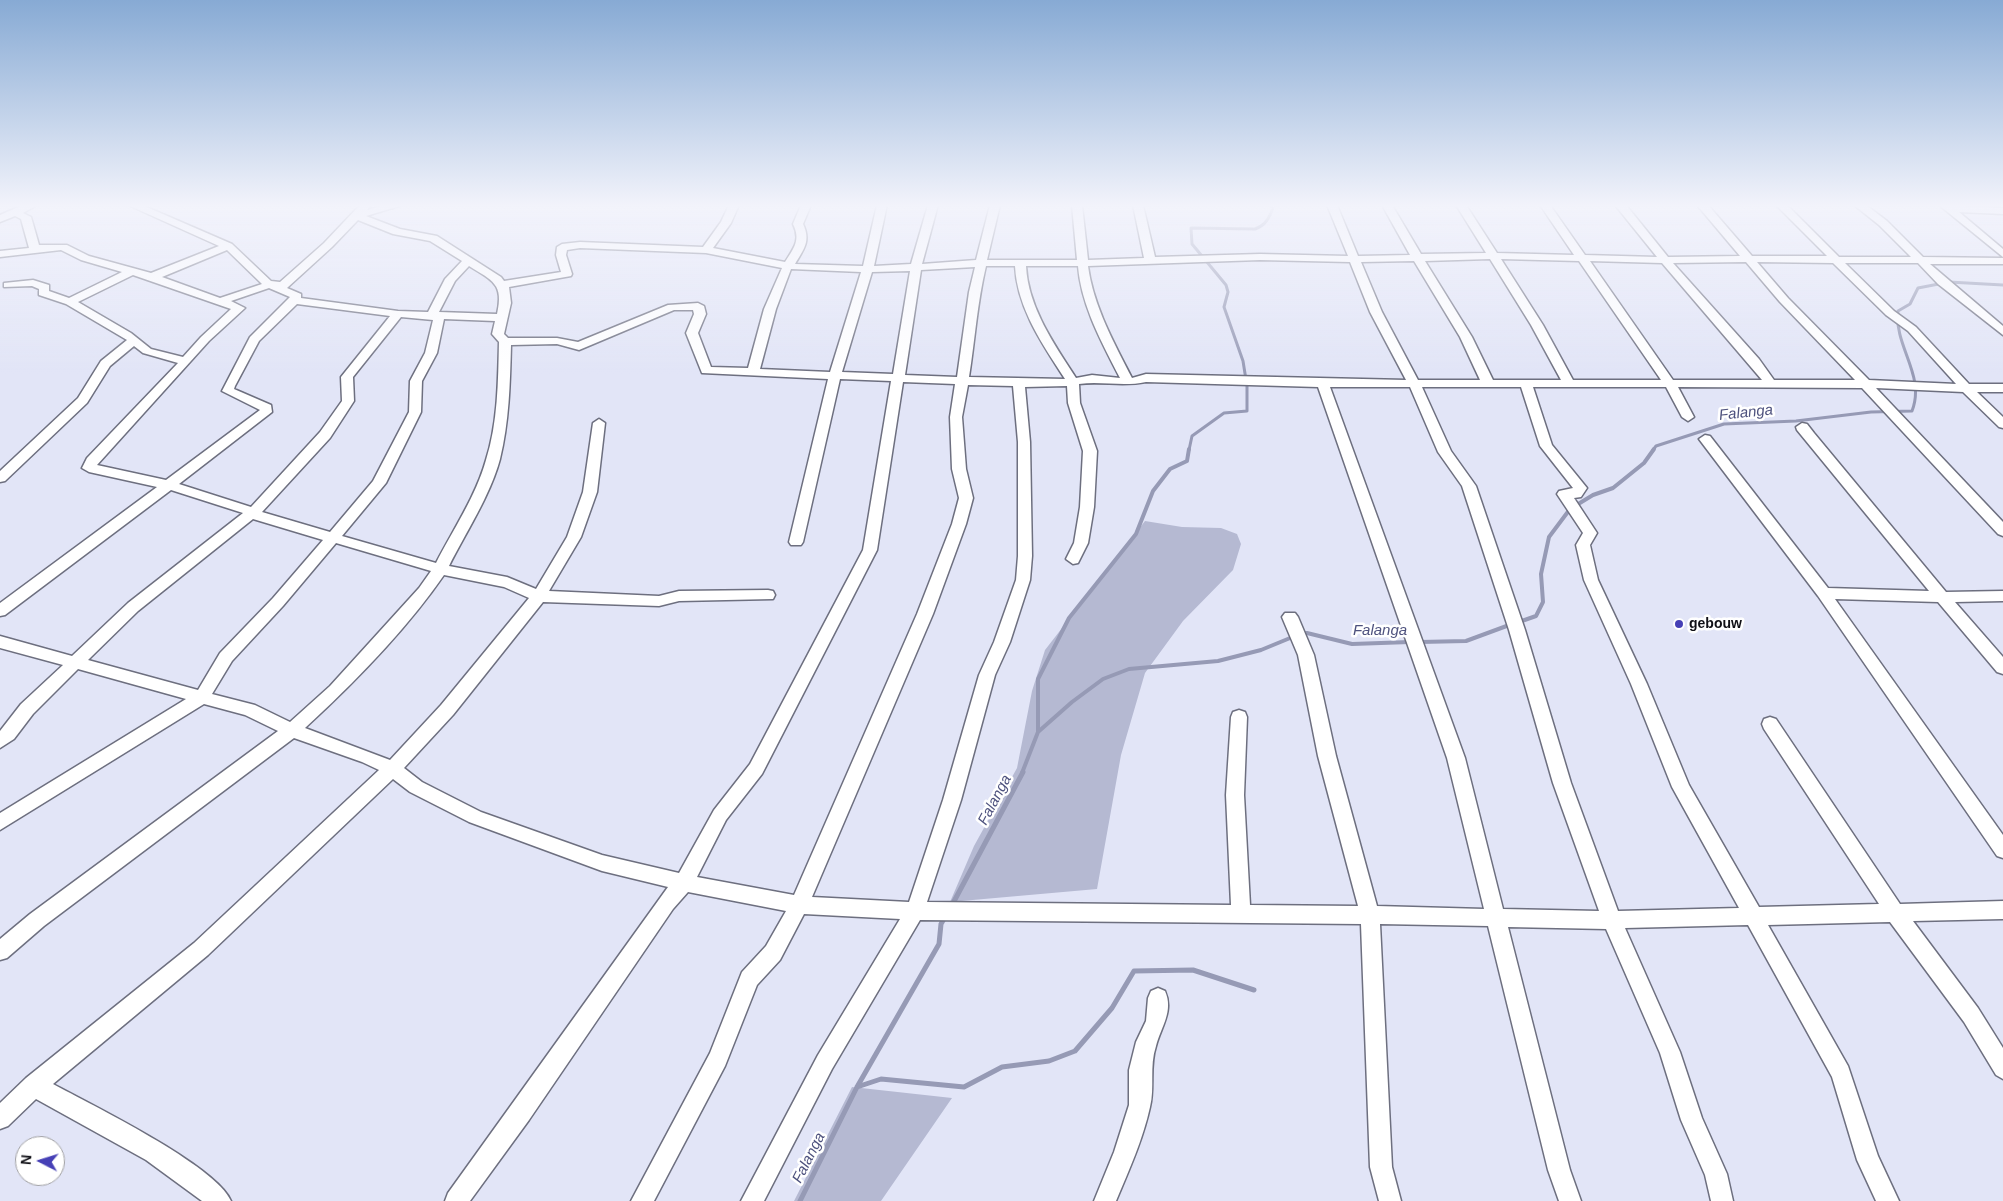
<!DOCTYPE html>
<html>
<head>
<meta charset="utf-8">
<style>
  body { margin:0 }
  #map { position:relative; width:2003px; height:1201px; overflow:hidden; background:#e2e5f7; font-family:Helvetica,sans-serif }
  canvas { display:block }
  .north { position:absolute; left:15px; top:1136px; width:50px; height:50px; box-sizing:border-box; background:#fff; border:1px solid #9f9fa2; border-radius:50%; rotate:275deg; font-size:14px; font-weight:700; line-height:20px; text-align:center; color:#101016 }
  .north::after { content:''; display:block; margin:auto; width:18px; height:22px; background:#4640b6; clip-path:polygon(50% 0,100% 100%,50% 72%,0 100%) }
</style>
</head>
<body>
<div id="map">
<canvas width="2003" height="1201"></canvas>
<div class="north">N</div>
</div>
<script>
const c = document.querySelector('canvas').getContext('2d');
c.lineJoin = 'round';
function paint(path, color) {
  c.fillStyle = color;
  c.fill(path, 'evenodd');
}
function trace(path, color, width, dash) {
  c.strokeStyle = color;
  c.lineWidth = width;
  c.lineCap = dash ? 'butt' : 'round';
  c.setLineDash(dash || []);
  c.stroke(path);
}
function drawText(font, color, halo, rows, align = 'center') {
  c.font = font + ' Helvetica,sans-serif';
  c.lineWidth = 5;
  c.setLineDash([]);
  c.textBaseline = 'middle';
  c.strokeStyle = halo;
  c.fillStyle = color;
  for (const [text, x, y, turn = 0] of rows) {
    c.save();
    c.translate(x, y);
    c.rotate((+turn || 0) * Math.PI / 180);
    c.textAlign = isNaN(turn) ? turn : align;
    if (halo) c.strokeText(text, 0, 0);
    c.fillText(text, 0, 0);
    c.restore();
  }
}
const green = new Path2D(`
  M1145,521L1182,527L1221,528L1237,534L1241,544L1233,570L1183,621L1145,673L1121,755L1097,889L950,902L974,846L1017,768L1032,691L1045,650Z
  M852,1087L952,1098L881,1201H794Z`);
const streamFar2 = new Path2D(`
  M1189,450L1192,436L1224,413L1247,411V386L1243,361L1224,307L1228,292L1226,285L1192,244L1191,228L1255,229C1266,225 1269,218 1273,208L1270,205
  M1653,450L1656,446L1724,424L1796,421L1871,412L1912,411C1926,375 1894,347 1898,311L1910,304L1918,288L1949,282L2003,285`);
const streamFar1 = new Path2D(`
  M1519,622L1536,616L1543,602L1541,574L1549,537L1570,509L1593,495L1613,488L1644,463L1654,449
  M1302,634L1307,633L1352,644L1410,642
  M1420,642L1466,641L1512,624
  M1038,732V679L1069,618L1136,534L1153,491L1170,469L1187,461L1189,449
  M1022,773L1038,732L1072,702L1103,679L1129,669L1218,661L1261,650L1295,636`);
const stream = new Path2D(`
  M951,907L1023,772
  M857,1087L881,1079L964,1087L1002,1067L1049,1061L1075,1051L1112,1008L1134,971L1193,970L1254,990
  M800,1201L857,1087L939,944L941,924L945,917`);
const minor = new Path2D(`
  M23,205H37L23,213L31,217L39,245H67L89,256L151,273L219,246L128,205H142L232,244L271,281L280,282L324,243L360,205H371L367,210L384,205H403L366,216L400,229L437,236L501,277L504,281L561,272L556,255L557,247L562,244L580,242L703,247L721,222L729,205H739L731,223L713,248L785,262C794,248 801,240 793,224L801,205H811L803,224C811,241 804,249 795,264L863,266L877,205H887L874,266L911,264L928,205H938L922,264L976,260L990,205H1000L987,260H1077L1072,205H1082L1088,260L1144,258L1133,205H1143L1155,257L1260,254L1348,256L1327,205H1337L1358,256L1410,255L1382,205H1392L1421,254L1486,253L1456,205H1466L1497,253L1574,255L1540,205H1550L1585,255L1657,257L1615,205H1626L1668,257L1740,256L1697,205H1708L1752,256H1827L1776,205H1787L1839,257H1911L1879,225L1854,205H1866L1887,221L1923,257L2003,258V264H1930L2003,326V335L1938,284L1918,263H1845L1894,311L1916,327L1969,384H2003V392H1977L2003,417V428L1999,427L1963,392L1876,388L2003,522V536L1998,534L1862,388L1678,387L1694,417L1688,421L1682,417L1666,387H1533L1552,445L1587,488L1581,497L1574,498L1597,533L1590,545L1598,580L1647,684L1689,785L1759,907L1879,904L1764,729L1762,724L1764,719L1770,717L1776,719L1900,904L2003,901V919L1913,921L1978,1008L2003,1048V1079L1996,1075L1964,1022L1890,922L1768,925L1848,1066L1878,1156L1899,1201H1876L1857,1160L1832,1077L1748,925L1625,928L1680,1052L1702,1118L1727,1174L1733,1201H1711L1705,1175L1681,1120L1660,1053L1606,929L1508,927L1570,1170L1581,1201H1559L1548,1170L1488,926L1380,924L1392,1167L1401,1201H1379L1370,1167L1361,924L920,920L832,1069L764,1201H741L818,1055L900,919L804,914L780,960L757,985L725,1066L654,1201H631L710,1053L742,972L766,946L786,911L688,892L673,909L529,1120L470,1201H445L448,1193L668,887L602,871L469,822L410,792L393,779L208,955L53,1084C90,1104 217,1166 231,1201H202L146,1160L36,1099L8,1126L0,1129V1103L26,1078L194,943L379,770L362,762L294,738L44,926L7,958L0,960V939L30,914L278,731L245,715L204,704L0,830V813L186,699L78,669L33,714L14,739L0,748V731L21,704L63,665L0,648V636L72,656L128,603L243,513L171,490L5,615L0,616V603L157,487L89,472L82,468L87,458L178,363L143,353L134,346L110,366L87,403L5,481L0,482V471L78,398L101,361L127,340L66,304L39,295V289L32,286L4,287V283L33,280L49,285V291L69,298L122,272L81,260L61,250L0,257V251L29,248L21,219L15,216L0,222V215ZM358,220L393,234L430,241L462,261L445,279L428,312L398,311L301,298V294L287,288L332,247ZM580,248L706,253L782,268L764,309L748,368L711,367L698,333L706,314L704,306L698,303L668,305L578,342L557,338H508L504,334L511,303L509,287L571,276L572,274L566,255L567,250ZM227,250L262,284L220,298L162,277ZM1490,259L1531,325L1561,380H1493L1472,337L1425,261ZM1501,259L1579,261L1661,380H1573L1543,325ZM1260,260L1350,262L1370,312L1406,380L1146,374L1132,378C1114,343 1093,305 1088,266ZM1414,261L1460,337L1480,380H1418L1382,312L1361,262ZM1590,261L1662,263L1762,380H1673ZM1746,262L1780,302L1855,380H1774L1759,359L1673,263ZM1757,262L1833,263L1886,315L1908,331L1956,384L1869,380L1788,298ZM469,266C493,281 504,284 497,314L439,312L455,281ZM986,266H1015C1017,308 1043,345 1065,379L969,377C975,340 977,303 986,266ZM1026,266H1078C1081,305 1102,343 1120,378L1092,375L1076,378C1054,344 1028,307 1026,266ZM975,267L969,292L957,377L905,375L921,270ZM791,269L861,272L830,372L760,369L776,309ZM910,271L893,374L842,372L872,272ZM133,275L231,309L201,337L183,357L151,349L131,333L78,302ZM269,288L290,297L250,337L222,391L260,410L166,480L97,465L209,341L245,308L231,301ZM297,304L390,316L341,377L342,401L320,432L251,507L179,484L272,412L271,405L234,389L235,386L259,341ZM674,310H693L694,314L686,333L702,373L828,379L789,542L791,545H801L803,542L840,379L891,381L863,550L750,764L714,810L679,873L602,855L481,812L422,782L404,768L453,715L543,602L659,606L679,601L773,599L775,595L773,591L768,590L679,591L659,596L549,591L581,537L597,492L605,423L599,419L593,423L583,492L567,537L536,589L507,577L449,566C466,532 490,496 500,459C509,422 510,384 511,345L557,344L579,350ZM401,317L433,320L425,353L410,381L409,412L373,481L330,532L262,512L330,438L354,401L353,377ZM444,319L495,321L492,334L499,342C498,382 498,422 486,460C476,496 453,530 436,563L342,536L386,483L421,412L422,381L437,353ZM903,382L955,384L950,417L952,469L959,498L952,524L917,614L794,895L697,877L726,820L762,774L877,550ZM1146,382L1318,387L1447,758L1484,909L1377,906L1336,756L1314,655L1298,617L1295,613H1285L1282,617L1298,655L1318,756L1358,906L1250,905L1244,795L1247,717L1245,712L1239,710L1233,712L1231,717L1226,795L1231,905L927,902L961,800L995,675L1010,642L1030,580L1032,556L1030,442L1025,387L1067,386L1068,403L1083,451L1080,507L1074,543L1066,559L1073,564L1078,563L1088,543L1094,507L1097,451L1080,403L1079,384C1102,381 1123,387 1146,382ZM968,385L1013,386L1018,442V556L1016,580L994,642L979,675L943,800L909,902L812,897L933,614L966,524L973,498L966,469L962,417ZM1330,387H1410L1438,452L1462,486L1509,630L1553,783L1599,911L1503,909L1465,758ZM1422,387H1521L1540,446L1573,488L1559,491L1557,494L1583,533L1576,545L1584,580L1631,684L1672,787L1739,908L1618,911L1571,783L1525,630L1476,486L1451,451ZM253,519L323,540L273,598L220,653L198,690L88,660L138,611ZM336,543L431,571L419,588L330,686L290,722L255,705L212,694L232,661L283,606ZM444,575L504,587L529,598L441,705L390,760L305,728C354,683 406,630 444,575Z
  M1939,205L2003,208V214L1959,212L2003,249V257Z
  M1802,423L1807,424L1814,433L1946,592L2003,591V601L1955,602L2003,657V674L1997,672L1938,602L1835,599L2003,835V858L1997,856L1818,596L1699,439L1705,435L1710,436L1828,588L1929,591L1797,430L1796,427Z
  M1158,988L1165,991C1174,1011 1161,1027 1156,1046C1149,1067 1155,1087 1150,1107C1143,1139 1129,1170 1116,1201H1094L1114,1152L1129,1105V1070L1136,1042L1146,1021L1148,998L1151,991Z`);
const markers = [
  [1679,624,5,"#4640b6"]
];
const poiNames = [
  ["gebouw",1689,624]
];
const waterNames = [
  ["Falanga",1746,413,-6],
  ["Falanga",1380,631],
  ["Falanga",995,800,-62],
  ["Falanga",809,1158,-63]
];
paint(green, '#b5b9d2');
trace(streamFar2, '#969ab5', 3);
trace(streamFar1, '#969ab5', 4);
trace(stream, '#969ab5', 5);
trace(minor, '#6d6f7f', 3);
paint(minor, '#fff');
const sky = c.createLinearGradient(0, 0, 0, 374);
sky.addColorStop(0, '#87aad4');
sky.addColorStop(0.55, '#f2f3fb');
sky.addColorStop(1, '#f2f3fb00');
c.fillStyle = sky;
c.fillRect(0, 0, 2003, 374);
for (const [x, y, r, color] of markers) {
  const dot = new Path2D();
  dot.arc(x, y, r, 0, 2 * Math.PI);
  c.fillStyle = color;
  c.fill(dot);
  trace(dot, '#fff', 2);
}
drawText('bold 14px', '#101016', '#fff', poiNames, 'left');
drawText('italic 15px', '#4e527e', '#fff', waterNames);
</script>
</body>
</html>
